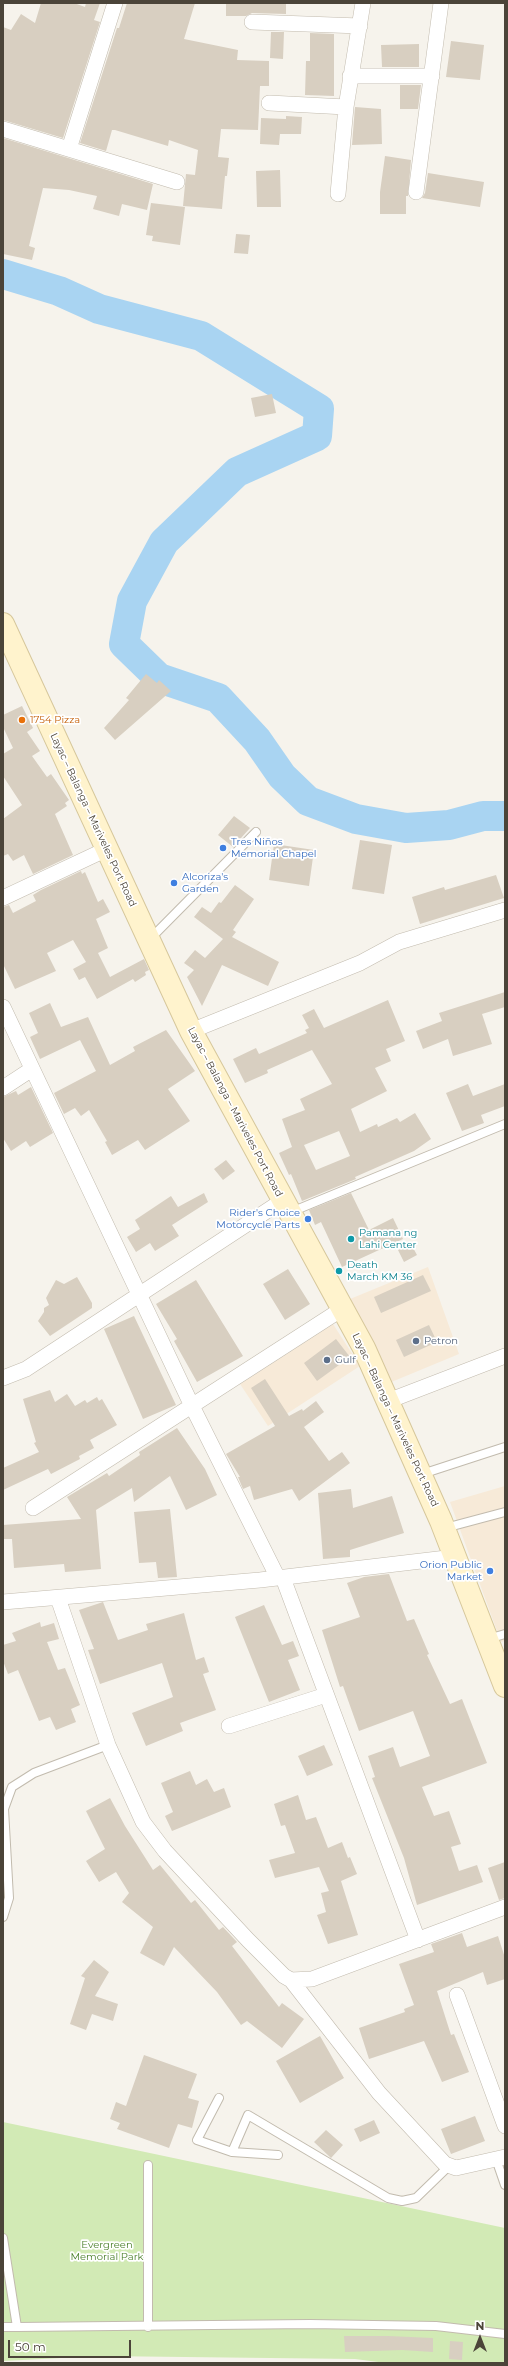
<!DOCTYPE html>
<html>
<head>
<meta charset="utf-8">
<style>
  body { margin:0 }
  #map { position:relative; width:508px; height:2366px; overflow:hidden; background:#f6f3ec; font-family:Montserrat,sans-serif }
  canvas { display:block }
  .frame { position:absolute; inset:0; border:4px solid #4b4439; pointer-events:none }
  .north { position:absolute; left:460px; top:2318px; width:40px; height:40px; -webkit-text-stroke:3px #fff; paint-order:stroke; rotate:0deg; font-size:11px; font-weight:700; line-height:16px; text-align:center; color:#4b4439 }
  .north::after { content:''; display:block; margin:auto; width:14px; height:18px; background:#4b4439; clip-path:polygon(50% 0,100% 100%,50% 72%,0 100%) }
  .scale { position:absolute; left:8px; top:2340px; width:123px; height:18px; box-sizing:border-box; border:2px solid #4b4439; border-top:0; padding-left:5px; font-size:12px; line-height:14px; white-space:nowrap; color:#4b4439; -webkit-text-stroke:3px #fff; paint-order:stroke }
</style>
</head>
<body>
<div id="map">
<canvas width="508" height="2366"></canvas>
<div class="frame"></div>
<div class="north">N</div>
<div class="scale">50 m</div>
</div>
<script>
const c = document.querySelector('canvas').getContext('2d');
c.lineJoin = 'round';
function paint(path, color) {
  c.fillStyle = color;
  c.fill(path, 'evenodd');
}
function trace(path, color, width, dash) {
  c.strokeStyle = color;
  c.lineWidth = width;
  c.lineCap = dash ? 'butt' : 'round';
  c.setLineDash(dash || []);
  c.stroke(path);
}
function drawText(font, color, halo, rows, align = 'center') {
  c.font = font + ' Montserrat,sans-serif';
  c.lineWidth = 3.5;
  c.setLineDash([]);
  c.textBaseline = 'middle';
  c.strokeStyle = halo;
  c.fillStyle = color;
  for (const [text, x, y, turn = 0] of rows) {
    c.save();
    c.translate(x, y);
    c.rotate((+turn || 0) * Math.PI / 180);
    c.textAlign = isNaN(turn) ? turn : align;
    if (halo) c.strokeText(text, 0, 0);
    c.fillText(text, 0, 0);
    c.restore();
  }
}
const commercial = new Path2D(`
  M428,1267L459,1354L389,1383L350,1299Z
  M333,1324L360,1366L268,1426L240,1384Z
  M505,1486V1641L501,1642L450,1502Z`);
const green = new Path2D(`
  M3,2122L505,2228V2363H386L355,2359L100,2356L3,2361Z`);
const river = new Path2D(`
  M3,274L59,291L99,309L201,336L319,409L317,436L237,472L164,542L132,601L124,644L159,678L218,698L257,740L282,776L308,801L356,819L406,828L449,825L483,816H505`);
const building = new Path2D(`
  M41,3H74L85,7L86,3H100L94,20L100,22L63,138L3,120V27L11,30L21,14L35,23Z
  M127,3H195L184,39L238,50L237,60L269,61V86H260L258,130L221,129L218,157L229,158L227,176H225L222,209L183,206L186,174L195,175L198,150L169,140L168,146L115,130H112L106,151L80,143L117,28H119Z
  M226,3H286V14L252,13L246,16H226Z
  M271,32H284L283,59L270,58Z
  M310,33L334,34V96L305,95L306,61H310Z
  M451,41L484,45L480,80L446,77Z
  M419,44V67H382L381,45Z
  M400,85H421L418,109H400Z
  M355,107L381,109L382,144L352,145Z
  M286,116L302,117L301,134H280L279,145L260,144L261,118L286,119Z
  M3,138L153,184L147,210L122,204L119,216L93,209L97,196L69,190L43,188L29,246L35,248L32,260L3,254Z
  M385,156L411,160L408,196H406V214H380V192Z
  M280,170L281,207H257L256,171Z
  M428,173L484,182L480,207L422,198L425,193Z
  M151,203L185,207L180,245L152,241L153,236L146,235Z
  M236,234L250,235L248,254L234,253Z
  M272,394L276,413L255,417L251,398Z
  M146,674L157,683L159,680L171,691L115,740L104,728L129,700L126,698Z
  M22,706L33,728L27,732L40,751L32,756L47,777L51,774L69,800L65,803L67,806L55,814L73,855L33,874L24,855L13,861L8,854L3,856V819L22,805L3,776V754L13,748L3,727V715Z
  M234,816L250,828L233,847L218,835Z
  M360,840L392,845L384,894L352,889Z
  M274,844L314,850L309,886L269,880Z
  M81,871L82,874L85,872L98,902L103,899L110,912L96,919L108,948L98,953L110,977L144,959L149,970L145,972L146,975L135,982L133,979L97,999L85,977L79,980L73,969L86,962L73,940L47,953L56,971L15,989L3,964V907L9,905L13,913L36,901L33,895L41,890Z
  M496,875L504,898L420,924L412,897L444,887L445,890Z
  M235,885L254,899L233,930L236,932L232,937L279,962L268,986L222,965L202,1006L187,977L194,970L184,963L195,950L205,958L223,939L194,917L202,907L211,913L219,902L221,903Z
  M505,992V1007L482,1014L492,1044L453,1056L448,1039L423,1049L416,1031L442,1021L439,1013Z
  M388,1000L405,1041L386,1049L391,1061L375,1068L387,1091L351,1109L360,1132L377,1124L378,1127L397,1118L400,1122L415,1113L431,1139L414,1151L355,1177L356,1179L302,1201L291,1174L289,1175L279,1153L292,1147L282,1119L305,1110L300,1099L332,1084L312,1050L267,1070L268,1073L245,1083L233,1059L256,1048L259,1054L307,1033L305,1030L309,1028L302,1015L314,1009L324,1028ZM339,1131L350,1156L316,1170L304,1145Z
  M50,1003L61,1027L88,1017L110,1065L135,1051L133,1047L166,1030L195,1071L168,1089L190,1121L145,1150L138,1140L112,1155L105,1142L107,1141L89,1110L81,1116L75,1108L64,1114L54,1093L96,1071L80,1040L40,1059L30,1037L38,1033L29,1013Z
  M468,1084L473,1096L505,1084V1106L481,1115L484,1123L462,1131L446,1093Z
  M31,1087L53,1133L30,1147L26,1141L11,1151L3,1138V1097L16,1091L18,1095Z
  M226,1160L235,1171L223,1180L214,1169Z
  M204,1193L208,1202L172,1225L179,1236L155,1251L150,1243L136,1252L127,1237L140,1229L135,1220L171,1196L178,1207Z
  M351,1193L369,1230L393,1218L403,1239L342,1267L321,1222L315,1225L309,1210Z
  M411,1244L417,1255L404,1262L398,1250Z
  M288,1269L310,1304L285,1320L263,1284Z
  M423,1275L431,1291L381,1313L374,1297Z
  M77,1277L92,1303V1308L50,1336L38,1321L44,1312V1308L49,1305L46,1298L56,1280L64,1284Z
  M196,1280L243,1356L197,1382L174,1341L177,1339L156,1304Z
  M134,1316L176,1405L143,1419L104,1329Z
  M429,1325L437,1342L404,1357L396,1340Z
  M336,1339L350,1357L317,1381L304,1363Z
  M265,1379L289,1416L302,1409L303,1411L316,1401L324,1412L304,1427L329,1461L342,1452L350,1463L299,1501L292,1489L254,1500L250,1486L243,1489L238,1477H240L226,1454L275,1426L251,1388Z
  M50,1390L55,1402L67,1394L75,1406L85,1400L87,1403L97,1397L99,1401L102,1399L117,1425L90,1440L94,1448L79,1456L80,1459L51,1474L48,1469L3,1490V1468L39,1452L34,1443L36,1442L23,1399Z
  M177,1428L205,1469L217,1495L186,1510L170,1476L134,1502L132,1488L96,1510L101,1569L65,1572L64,1564L14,1568L12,1539H3V1525L81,1519L67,1497L107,1473L109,1476L140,1455L139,1452Z
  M351,1489L353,1508L392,1496L404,1533L350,1550V1557L323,1559L318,1493Z
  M170,1509L177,1577L158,1578L156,1562L139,1563L134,1512Z
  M389,1574L407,1621L414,1619L429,1654L427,1655L450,1704L462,1699L487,1763L422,1787L434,1816L449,1811L461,1844L451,1847L459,1871L477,1865L483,1882L417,1905L404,1858L372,1778L375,1777L368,1756L393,1747L400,1767L430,1756L413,1711L359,1731L343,1686L340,1687L322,1630L360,1617L347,1583L364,1577Z
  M103,1602L118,1640L148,1630L146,1624L184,1613L196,1660L204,1657L209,1672L203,1674L216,1710L180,1723L183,1731L146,1746L132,1713L173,1697L162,1663L100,1684L88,1650L94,1649L79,1610Z
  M264,1605L282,1645L293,1641L299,1656L288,1660L300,1690L269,1702L235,1617Z
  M40,1622L41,1627L54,1623L59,1639L47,1642L58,1670L65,1668L80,1705L71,1709L76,1722L56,1730L50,1717L39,1721L18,1670L8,1674L3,1661V1645L16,1641L12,1633Z
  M324,1745L333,1765L307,1776L298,1756Z
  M190,1771L196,1785L207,1779L214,1792L224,1788L231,1807L172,1831L165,1816L173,1812L161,1783Z
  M298,1795L306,1820L316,1817L328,1848L342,1842L348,1858L350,1857L357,1874L341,1881L358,1935L328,1944L317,1915L326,1912L321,1893L329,1891L319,1867L275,1878L269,1860L295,1853L285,1825L281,1826L274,1804Z
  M110,1798L125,1826L153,1870L160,1865L191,1903L195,1900L219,1930L223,1927L237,1942L232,1946L279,2007L282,2003L304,2019L282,2048L247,2021L241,2025L217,1992L174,1947L164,1966L140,1953L153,1927L122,1902L129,1893L116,1872L99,1882L86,1861L105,1849L86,1811Z
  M505,1862V1898L499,1900L488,1868Z
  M462,1933L467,1947L498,1936L505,1958V1979L487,1985L483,1972L437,1991L451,2035L454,2034L469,2072L442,2082L424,2041L369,2059L359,2028L405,2012L404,2009L414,2005L399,1964L434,1952L431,1944Z
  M94,1960L109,1972L95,1996L118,2004L113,2021L92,2014L86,2030L70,2024L85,1978L81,1976Z
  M320,2036L344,2078L300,2103L276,2061Z
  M144,2055L197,2074L188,2098L199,2101L192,2128L178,2124L169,2148L117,2129L120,2123L110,2119L116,2102L126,2106Z
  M475,2116L485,2141L451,2154L441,2129Z
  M374,2120L380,2133L360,2142L354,2129Z
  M326,2130L343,2145L331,2158L314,2142Z
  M344,2336H388L433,2338V2352L402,2350L345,2352Z
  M450,2341L463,2342L462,2360L449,2359Z`);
const service = new Path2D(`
  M150,939L256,832
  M291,1212L505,1124
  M422,1474L505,1447
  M445,1528L505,1512
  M488,1639L505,1634
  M3,1917L9,1898L4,1809L12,1787L34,1773L108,1745
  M219,2098L197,2140L232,2152L248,2115L388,2198L402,2201L416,2198L449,2166
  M232,2152L278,2155
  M496,2159L505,2185
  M148,2165V2327
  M3,2238L17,2327L310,2324L436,2326L505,2334
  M3,2327H17`);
const minor = new Path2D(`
  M252,22L360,26
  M350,76H432
  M269,103L346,107
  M3,129L177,182
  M69,149L115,3
  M416,192L441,3
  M338,194L346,107L363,3
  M3,898L107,849
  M3,1007L192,1406L278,1578
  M191,1031L360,963L399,942L505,910
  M3,1088L32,1069
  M3,1378L26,1369L282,1201
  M388,1401L505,1356
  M33,1508L342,1309
  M283,1578L418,1940
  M58,1598L108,1745L143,1822L165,1851L248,1940L284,1976L291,1980L379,2093L445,2164L456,2168L505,2157
  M3,1602L260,1580L455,1557
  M229,1726L326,1695
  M291,1980L312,1979L505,1907
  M457,1995L505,2126`);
const secondary = new Path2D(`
  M3,624L191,1031L364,1348L441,1521L505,1686`);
const markers = [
  [22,720,4,"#e8710a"],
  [223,848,4,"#3f7fe0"],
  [174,883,4,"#3f7fe0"],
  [308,1219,4,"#3f7fe0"],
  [351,1239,4,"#0f9aa8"],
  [339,1271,4,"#0f9aa8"],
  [416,1341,4,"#5c6f8a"],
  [327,1360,4,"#5c6f8a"],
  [490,1571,4,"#3f7fe0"]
];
const foodNames = [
  ["1754 Pizza",30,720]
];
const streetNames = [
  ["Layac – Balanga – Mariveles Port Road",93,820,65],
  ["Layac – Balanga – Mariveles Port Road",235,1112,62],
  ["Layac – Balanga – Mariveles Port Road",395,1420,65]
];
const shopNames = [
  ["Tres Niños",231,842],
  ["Memorial Chapel",231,854],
  ["Alcoriza's",182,877],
  ["Garden",182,889],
  ["Rider's Choice",300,1213,"right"],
  ["Motorcycle Parts",300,1225,"right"],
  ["Orion Public",482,1565,"right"],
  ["Market",482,1577,"right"]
];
const cultureNames = [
  ["Pamana ng",359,1233],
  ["Lahi Center",359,1245],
  ["Death",347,1265],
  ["March KM 36",347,1277]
];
const serviceNames = [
  ["Petron",424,1341],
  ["Gulf",335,1360]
];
const parkNames = [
  ["Evergreen",107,2245],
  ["Memorial Park",107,2257]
];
paint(commercial, '#f7ead8');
paint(green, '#d2eab5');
trace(river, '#a9d4f2', 30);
paint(building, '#d8cfc1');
trace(service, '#c2bbae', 10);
trace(minor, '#c2bbae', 16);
trace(secondary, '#d6c79b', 24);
trace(service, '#fff', 8);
trace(minor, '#fff', 15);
trace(secondary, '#fff3cd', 22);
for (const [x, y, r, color] of markers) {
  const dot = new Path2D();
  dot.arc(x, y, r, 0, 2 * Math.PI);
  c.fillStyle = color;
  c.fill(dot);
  trace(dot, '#fff', 1.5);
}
drawText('10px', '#c56008', '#fff', foodNames, 'left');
drawText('10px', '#4b4439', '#fff', streetNames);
drawText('10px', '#366cbe', '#fff', shopNames, 'left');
drawText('10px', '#0d838f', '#fff', cultureNames, 'left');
drawText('10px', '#4e5e75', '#fff', serviceNames, 'left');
drawText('10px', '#4a7f2a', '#fff', parkNames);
</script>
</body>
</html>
